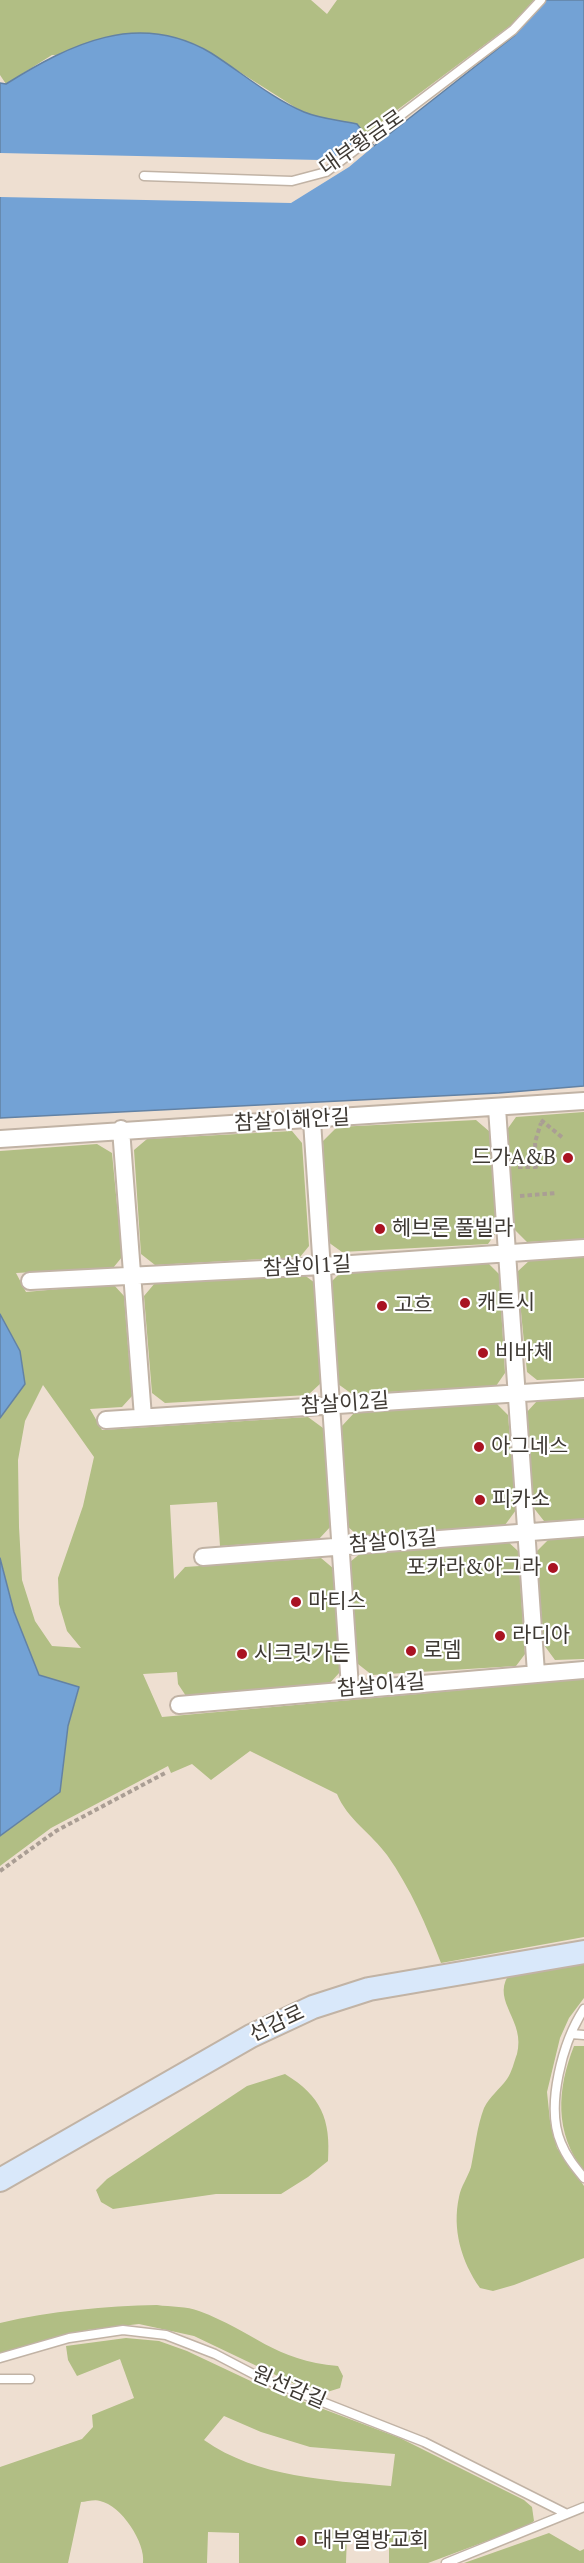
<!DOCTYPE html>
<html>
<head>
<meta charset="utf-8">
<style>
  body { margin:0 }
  canvas { display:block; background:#eedfd1 }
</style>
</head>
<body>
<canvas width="584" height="2563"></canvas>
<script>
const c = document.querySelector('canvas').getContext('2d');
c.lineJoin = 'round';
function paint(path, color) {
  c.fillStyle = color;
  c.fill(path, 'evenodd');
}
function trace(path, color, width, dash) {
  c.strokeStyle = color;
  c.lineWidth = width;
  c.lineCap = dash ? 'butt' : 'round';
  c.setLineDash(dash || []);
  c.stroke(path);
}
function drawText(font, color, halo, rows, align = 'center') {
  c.font = font + ' "PT Serif","Noto Sans KR",serif';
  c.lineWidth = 4.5;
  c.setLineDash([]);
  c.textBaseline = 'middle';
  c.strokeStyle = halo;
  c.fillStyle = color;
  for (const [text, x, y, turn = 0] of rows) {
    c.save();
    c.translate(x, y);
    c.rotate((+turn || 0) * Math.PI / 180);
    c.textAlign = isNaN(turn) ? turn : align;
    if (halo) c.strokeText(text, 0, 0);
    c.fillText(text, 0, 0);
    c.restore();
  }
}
const green = new Path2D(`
  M0,0H311L327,14L337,0H534L511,25L365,134L357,124L319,118L301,111L208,52L52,55L6,84L0,75Z
  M584,1112V1239L527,1242L512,1227L506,1131L516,1117Z
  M476,1120L490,1132L497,1231L488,1244L342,1252L328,1242L323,1141L337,1127Z
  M292,1131L302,1143L309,1246L300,1257L155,1265L141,1254L134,1150L147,1139Z
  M97,1144L112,1153L122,1257L113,1268L16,1273L26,1292L113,1284L124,1296L132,1396L122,1407L90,1409L102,1430L308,1417L323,1428L331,1526L319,1539L220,1546L217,1502L170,1505L174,1579L185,1567L321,1558L334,1569L340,1672L329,1684L186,1696L178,1684L177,1672L143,1674L162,1717L584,1679V1937L441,1963C426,1925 411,1889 387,1855C372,1834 347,1819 337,1794L250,1751L211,1780L192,1764L171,1773L168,1766L51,1828L0,1866V1836L60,1792L68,1726L79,1688L39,1675L14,1612L0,1557V1418L25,1384L20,1351L0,1314V1151ZM43,1385L94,1457L83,1506L58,1578L59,1604L67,1631L81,1648L52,1646L35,1621L22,1580L19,1527L18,1460L25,1421Z
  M584,1256V1378L537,1380L527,1372L517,1272L530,1260Z
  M487,1262L499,1274L505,1373L496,1386L352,1394L338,1384L330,1283L343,1270Z
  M303,1274L315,1283L321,1383L308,1395L165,1403L152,1393L144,1296L155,1283Z
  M584,1398V1520L544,1521L533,1507L526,1413L537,1401Z
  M496,1403L508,1415L516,1510L505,1525L362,1539L347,1526L341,1427L355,1412Z
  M584,1537V1659L555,1660L544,1645L536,1552L548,1540Z
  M506,1540L518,1551L525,1654L516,1666L372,1675L358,1664L350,1562L362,1552Z
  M584,1963V1998L569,2018L560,2038L547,2092L550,2121L557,2148L584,2186V2258L514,2285L493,2291L480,2288C461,2261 452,2229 459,2197C461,2186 468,2177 471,2167C475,2148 477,2126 484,2108C490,2096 499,2090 507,2079C512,2072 514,2062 517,2054C526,2021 492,2002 508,1976Z
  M574,2046H584V2171C554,2133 557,2089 574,2046Z
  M285,2074C321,2096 331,2119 328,2161L308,2177L281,2194H216L113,2209L101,2202L96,2190L107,2179L247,2086Z
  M157,2305C171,2307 187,2306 199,2311C253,2331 275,2361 338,2366L343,2376L340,2388L324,2393L305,2389L194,2336L139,2324L87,2330L0,2354V2323C50,2311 106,2306 157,2305Z
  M126,2338L159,2341L187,2351L257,2384L400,2438L524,2500L532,2507L534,2521L527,2526L428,2563H389V2535H347L346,2563H239V2533L208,2532L207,2563H143C146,2543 121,2505 100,2501C95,2499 86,2502 81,2502L68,2563H0V2467L82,2439L93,2427L92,2415L134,2398L120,2359L77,2376L68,2360L66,2346ZM224,2416L261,2432L310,2447L395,2454L391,2486C328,2480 258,2478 204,2440Z
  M549,2533L580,2551L584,2549V2563H464Z`);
const water = new Path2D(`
  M546,0H584V1086L499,1093L0,1118V83L6,84C70,44 138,10 211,53C241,72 271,98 304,112C321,119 339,120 357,124L374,146L514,36Z
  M0,1314L20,1351L25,1384L0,1418Z
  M0,1558L14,1612L39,1675L79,1687L68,1726L60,1792L0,1836Z`);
const pier = new Path2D(`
  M365,134L374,146L349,167L291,203L0,197V153L320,160L339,155Z`);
const path = new Path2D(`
  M541,1120L563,1138
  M518,1167H536L535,1142L541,1123
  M520,1196L556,1193
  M0,1871L56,1831L167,1772`);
const lane = new Path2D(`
  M144,176L292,181L326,172L513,30L541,0
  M584,2009C563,2041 545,2106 561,2143C566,2156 575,2167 584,2178
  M571,2034L584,2035
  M0,2358L69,2338L123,2330L166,2335L215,2354L259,2377L424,2442L565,2513
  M0,2379H30
  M446,2563L584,2507`);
const street = new Path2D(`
  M497,1108L536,1673
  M312,1121L350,1688
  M121,1129L143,1417
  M0,1139L584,1101
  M30,1281L322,1266L584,1248
  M106,1420L584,1389
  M203,1557L584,1528
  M179,1705L584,1670`);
const secondary = new Path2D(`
  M0,2180L251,2036L313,2007L369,1989L584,1952`);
const markers = [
  [568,1158,6,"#a91322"],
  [380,1229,6,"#a91322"],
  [465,1303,6,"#a91322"],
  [382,1306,6,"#a91322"],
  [483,1353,6,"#a91322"],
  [479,1447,6,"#a91322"],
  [480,1500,6,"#a91322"],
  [553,1568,6,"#a91322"],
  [296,1602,6,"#a91322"],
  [500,1636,6,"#a91322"],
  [411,1651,6,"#a91322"],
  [242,1654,6,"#a91322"],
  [301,2541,6,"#a91322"]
];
const streetNames = [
  ["대부황금로",362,143,-35],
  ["참살이해안길",292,1121,-3],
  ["참살이1길",307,1267,-3],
  ["참살이2길",345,1404,-4],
  ["참살이3길",393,1542,-5],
  ["참살이4길",381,1686,-5],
  ["선감로",277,2024,-25],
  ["원선감길",289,2388,23]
];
const poiNames = [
  ["드가A&B",556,1158,"right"],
  ["헤브론 풀빌라",392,1229],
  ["캐트시",477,1303],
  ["고흐",394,1306],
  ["비바체",495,1353],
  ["아그네스",491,1447],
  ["피카소",492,1500],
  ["포카라&아그라",541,1568,"right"],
  ["마티스",308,1602],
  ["라디아",512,1636],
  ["로뎀",423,1651],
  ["시크릿가든",254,1654],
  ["대부열방교회",313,2541]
];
paint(green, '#b1be84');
paint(water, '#73a2d5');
trace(water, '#6382a4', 1.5);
paint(pier, '#eedfd1');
trace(lane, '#c1b3a5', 11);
trace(street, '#c1b3a5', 20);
trace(secondary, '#c1b3a5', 26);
trace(path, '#aa9e94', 4, [4.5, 3]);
trace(lane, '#fff', 8);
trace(street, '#fff', 16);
trace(secondary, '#d9e8fa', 22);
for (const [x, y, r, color] of markers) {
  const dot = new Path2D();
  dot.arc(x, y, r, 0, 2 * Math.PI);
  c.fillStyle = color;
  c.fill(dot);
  trace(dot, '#fff', 2);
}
drawText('21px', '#3e3933', '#fff', streetNames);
drawText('21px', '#3e3933', '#fff', poiNames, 'left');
</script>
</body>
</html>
